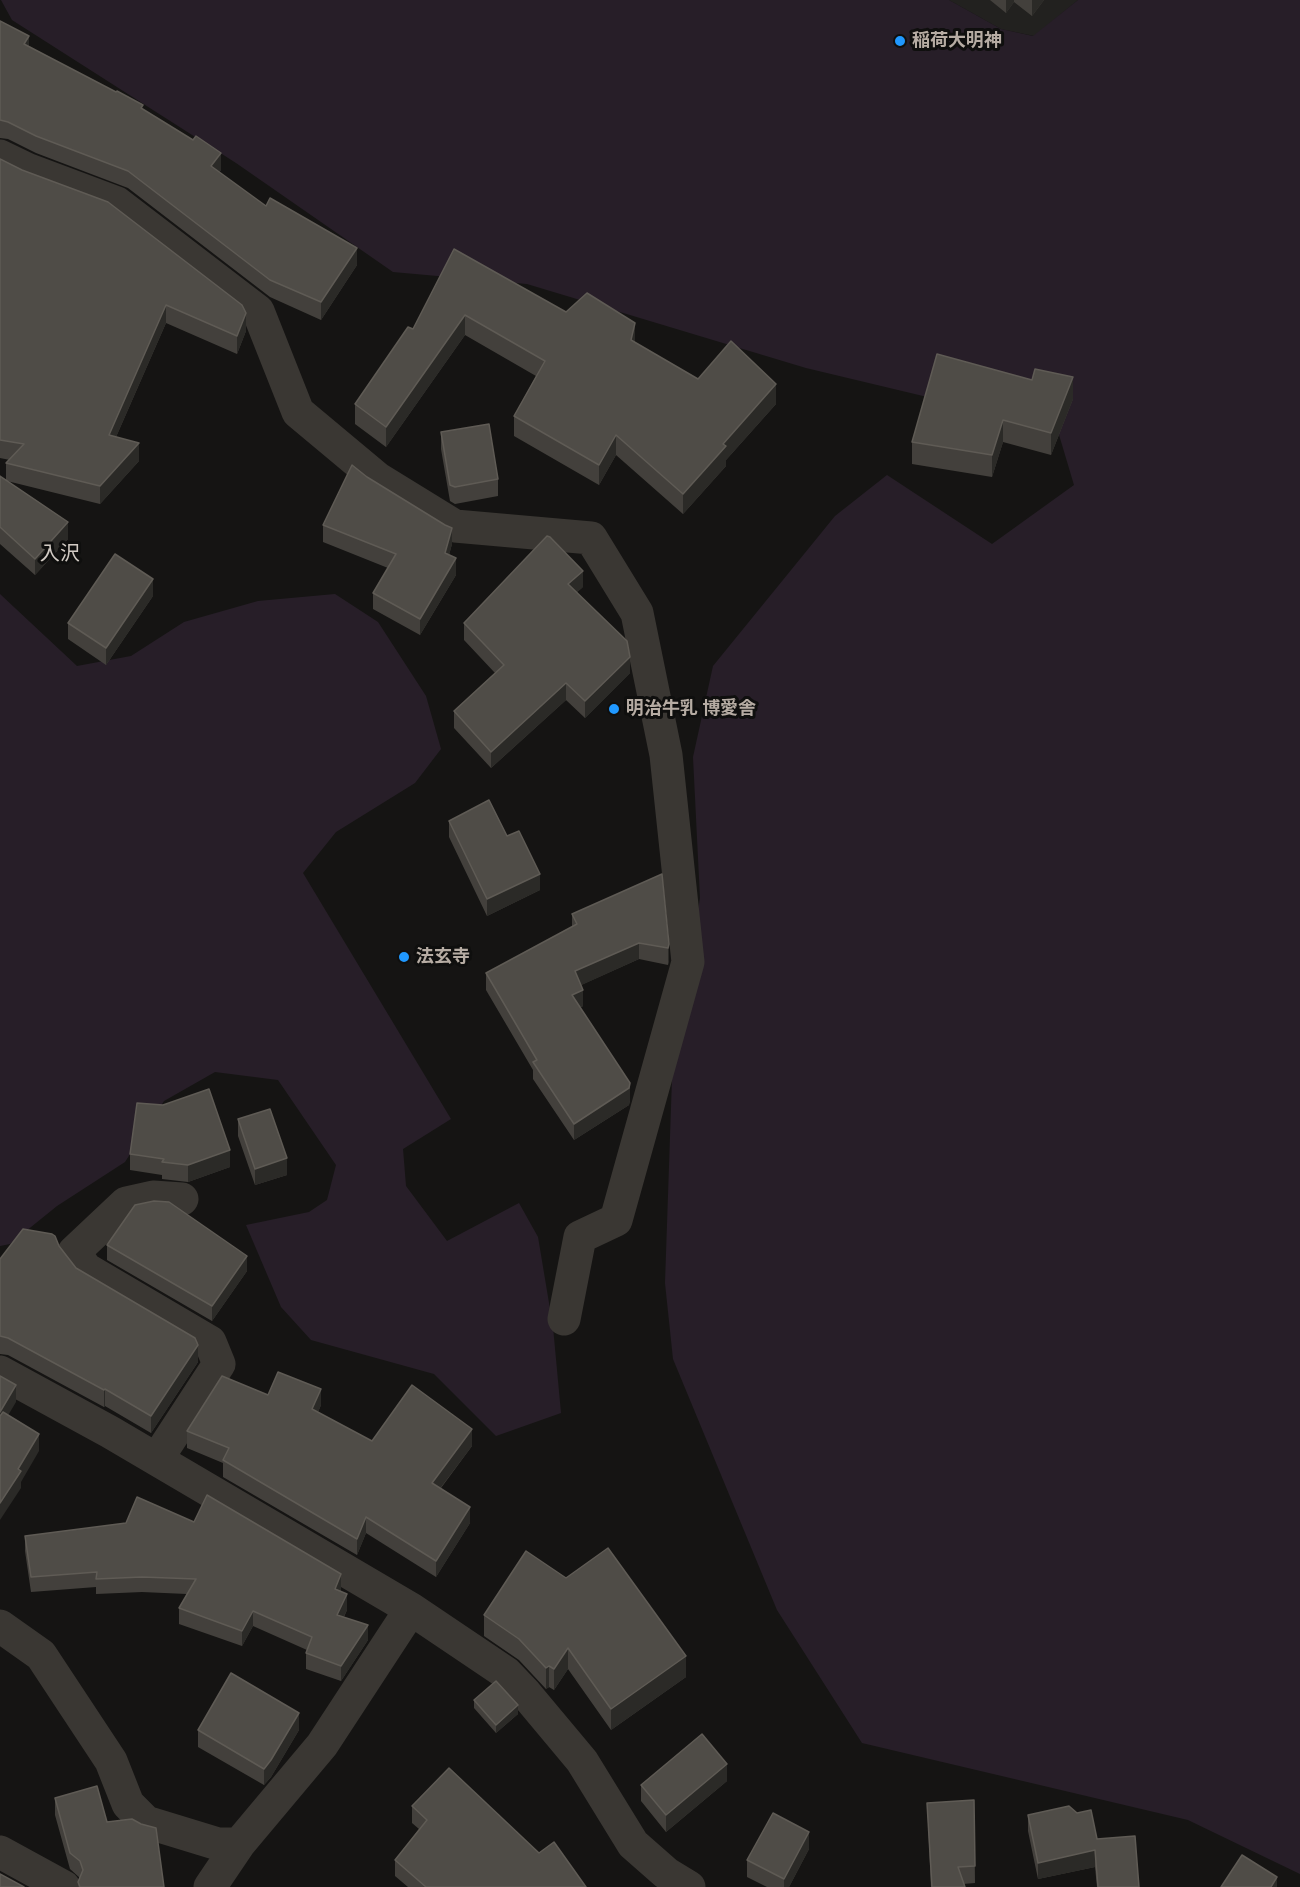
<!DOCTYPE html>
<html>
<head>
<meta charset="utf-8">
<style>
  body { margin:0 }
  canvas { display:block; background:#151413 }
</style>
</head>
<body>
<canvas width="1300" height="1887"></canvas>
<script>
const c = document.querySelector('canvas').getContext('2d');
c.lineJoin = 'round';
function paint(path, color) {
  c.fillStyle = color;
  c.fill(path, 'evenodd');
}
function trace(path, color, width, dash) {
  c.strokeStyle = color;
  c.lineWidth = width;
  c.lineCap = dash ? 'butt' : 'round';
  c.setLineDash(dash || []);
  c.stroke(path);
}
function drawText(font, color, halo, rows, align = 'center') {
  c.font = font + ' "IBM Plex Sans","Noto Sans JP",sans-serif';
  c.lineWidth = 6;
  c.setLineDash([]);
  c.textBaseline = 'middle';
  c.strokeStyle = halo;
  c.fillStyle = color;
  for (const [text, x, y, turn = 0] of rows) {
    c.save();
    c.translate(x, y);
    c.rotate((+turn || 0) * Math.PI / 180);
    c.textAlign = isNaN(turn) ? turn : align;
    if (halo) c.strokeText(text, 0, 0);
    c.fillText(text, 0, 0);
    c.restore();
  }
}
const built = new Path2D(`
  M949,0H1078L1034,36L1001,29Z`);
const green = new Path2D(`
  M1,0H949L1001,29L1033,36L1078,0H1300V1874L1188,1820L862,1743L777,1610L673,1359L665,1283L672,1079L700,898L693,757L713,666L835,516L887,475L992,544L1074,485L1057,428L806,368L527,284L393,272L236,163L12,20Z
  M0,594L77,666L131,656L184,622L258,601L335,594L378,622L426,696L441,749L415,783L336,832L303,873L451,1119L403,1149L406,1186L447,1241L519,1203L538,1237L553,1327L561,1413L496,1436L434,1374L311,1340L281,1307L246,1225L309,1212L327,1200L336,1165L278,1080L215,1072L164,1101L125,1162L57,1206L10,1244L0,1246Z`);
const minor = new Path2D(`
  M0,156L29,170L117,203L258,311L298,412L377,478L455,526L591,538L637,613L666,755L688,962L616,1220L580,1237L564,1319
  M0,1372L110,1432L411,1609L506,1673L526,1694L582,1761L633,1844L666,1873L689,1887
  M157,1459L219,1364L210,1342L86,1269L74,1252L126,1203L153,1197L182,1199
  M0,1626L41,1655L111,1761L128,1804L146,1822L218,1844H239
  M0,1852L64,1887
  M210,1887L239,1844L322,1745L411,1609`);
const wall = new Path2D(`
  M990,0H1044L1032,16L1014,2L1006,13Z
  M0,21L29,46L143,109L221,170L219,172L266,206L357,265L321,320L270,297L128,188L36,153L8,139L0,138Z
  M0,159L246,331L237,354L166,323L116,437L139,461L100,504L7,481L68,539L35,575L0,544V476L6,481V463L10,460L0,458Z
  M454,249L566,312L635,343L698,379L776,404L726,460V466L683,514L616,455L599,485L514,436V416L536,376L465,335L386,447L355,424V404L413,329Z
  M1073,399L1051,455L1003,442L992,477L912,464V442Z
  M441,432L498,479V496L455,504L450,501L441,449Z
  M323,525L452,544L449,555L456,575L420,635L373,609V593L388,568L323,542Z
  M583,587L577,592L630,673L585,718L566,700L491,768L454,728V711L495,673L464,640V623Z
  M153,596L106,665L68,639V623Z
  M449,821L507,836L540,890L487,916L449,837Z
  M662,874L669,960L668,965L639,959L581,985L583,1006L580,1008L630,1100L629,1105L574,1140L533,1079V1070L486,990V973L572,927V914Z
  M238,1119L287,1175L255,1185L238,1136Z
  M130,1154L230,1167L188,1182L162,1179V1175L130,1170Z
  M107,1245L247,1271L212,1321L107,1260Z
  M59,1246L76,1268L198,1362L151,1433L105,1406L104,1407L8,1355L0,1354V1259Z
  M268,1395L321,1405L318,1412L372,1441L472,1446L441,1488L470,1523L436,1577L366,1533L357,1555L223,1477V1463L187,1448V1431Z
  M25,1536L341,1590V1591L347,1610L344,1617L368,1640L341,1681L306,1669V1653L307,1650L253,1626L242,1646L179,1624V1608L187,1594L142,1592L96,1594V1587L31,1592L25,1551Z
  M484,1615L686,1677L611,1730L568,1669L554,1690L549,1687L546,1689L519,1660L484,1636Z
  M474,1700L518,1714L496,1733L474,1708Z
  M198,1730H299L271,1777L264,1785L198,1747Z
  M727,1781L666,1832L641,1801V1785Z
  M55,1798L107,1822L164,1887H78V1882L80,1878L70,1869L55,1815Z
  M974,1800L975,1883L963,1884L965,1887H931L927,1803Z
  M412,1806L539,1853L586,1887H408L395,1876V1860L419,1829L412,1823Z
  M1028,1815L1097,1839L1139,1887H1097L1095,1867L1038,1879L1028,1831Z
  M809,1849L789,1887H767L747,1877V1860Z`);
const shadedWall = new Path2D(`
  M1006,0H1014V2L1006,13Z
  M1032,0H1044L1032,16Z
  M29,36V53L24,44Z
  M221,153V170L211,183V166Z
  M357,248V265L321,320V302Z
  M166,305V323L109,453V435Z
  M246,313V331L237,354V336Z
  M465,315V335L386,447V427Z
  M635,323V343L631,340Z
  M1073,377V399L1051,455V433Z
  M776,384V404L726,460V466L683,514V494L723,444Z
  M1003,420V442L992,477V455Z
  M616,435V455L599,485V465Z
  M139,443V461L100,504V486Z
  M68,522V539L35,575V559Z
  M452,528V544L445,569V553Z
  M456,558V575L420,635V619Z
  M583,571V587L568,600V584Z
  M153,579V596L106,665V648Z
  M630,657V673L585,718V701Z
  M566,683V700L491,768V752Z
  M540,874V890L487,916V899Z
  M639,943V959L575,988V971Z
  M669,944V960L668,965V948Z
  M583,990V1006L572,1012V995Z
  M630,1083V1100L629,1105L574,1140V1124Z
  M230,1150V1167L188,1182V1165Z
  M287,1158V1175L255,1185V1169Z
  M247,1256V1271L212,1321V1306Z
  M198,1345V1362L151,1433V1416Z
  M16,1385V1402L0,1429V1412Z
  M105,1389V1406L104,1407V1390Z
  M321,1389V1405L312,1426V1409Z
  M472,1429V1446L432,1499V1483Z
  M39,1434V1451L21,1482V1488L0,1520V1503L18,1469Z
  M470,1507V1523L436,1577V1561Z
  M366,1517V1533L357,1555V1539Z
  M341,1574V1590L335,1604V1589Z
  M347,1594V1610L337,1630V1615Z
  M253,1611V1626L242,1646V1631Z
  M368,1625V1640L341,1681V1666Z
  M568,1648V1669L554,1690V1669Z
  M686,1656V1677L611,1730V1709Z
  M549,1666V1687L546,1689V1668Z
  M518,1705V1714L496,1733V1725Z
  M299,1713V1730L271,1777L264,1785V1769Z
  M727,1764V1781L666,1832V1815Z
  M809,1832V1849L789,1887H784V1879Z
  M1095,1850V1867L1038,1879V1863Z
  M1277,1877V1887H1271Z`);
const building = new Path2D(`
  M0,21L29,36L24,44L116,92L117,91L143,105L141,108L193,140L196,136L221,153L211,166L266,206L270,198L357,248L321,302L270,280L128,171L36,136L8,122L0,120Z
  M0,159L22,170L108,202L242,305L246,313L237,336L166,305L109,435L139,443L100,486L6,463L24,444L0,440Z
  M454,249L566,312L587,293L635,323L631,340L698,379L731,341L776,384L723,444L726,446L683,494L616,435L599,465L514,416L545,361L465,315L386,427L355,404L408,327L413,329Z
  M937,354L1032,380L1035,369L1073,377L1051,433L1003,420L992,455L912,442Z
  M489,424L498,479L455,487L450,485L441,432Z
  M352,465L367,477L445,525L452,528L445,553L456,558L420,619L373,593L396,554L323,525Z
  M0,476L68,522L35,559L0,527Z
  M547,536L550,537L583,571L568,584L627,641L630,657L585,701L566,683L491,752L454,711L504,665L464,623Z
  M115,554L153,579L106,648L68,623Z
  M489,800L507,836L519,831L540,874L487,899L449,821Z
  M662,874L669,944L668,948L639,943L575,971L583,990L572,995L630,1083L629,1088L574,1124L533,1062L537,1060L486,973L577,924L572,914Z
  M209,1089L230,1150L188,1165L162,1162L164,1159L130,1154L137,1103L163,1105Z
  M270,1109L287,1158L255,1169L238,1119Z
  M154,1201L169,1202L247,1256L212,1306L107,1245L135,1205Z
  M23,1229L52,1234L55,1236L59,1246L76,1268L195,1338L198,1345L151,1416L105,1389L104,1390L8,1338L0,1336V1259Z
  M278,1372L321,1389L312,1409L372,1441L412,1385L472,1429L432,1483L470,1507L436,1561L366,1517L357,1539L223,1460L229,1448L187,1431L222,1376L268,1395Z
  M0,1376L16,1385L0,1412Z
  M3,1412L39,1434L18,1469L21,1471L0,1503V1416Z
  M207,1495L341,1574L335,1589L347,1594L337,1615L368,1625L341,1666L306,1653L312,1637L253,1611L242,1631L179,1608L196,1579L142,1577L96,1579L97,1572L31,1577L25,1536L126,1523L137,1497L194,1522Z
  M608,1548L686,1656L611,1709L568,1648L554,1669L549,1666L546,1668L519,1639L484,1615L526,1551L566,1578Z
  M231,1673L299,1713L271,1760L264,1769L198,1730Z
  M496,1681L518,1705L496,1725L474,1700Z
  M702,1734L727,1764L666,1815L641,1785Z
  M449,1768L539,1853L554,1842L586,1887H426L395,1860L427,1820L412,1806Z
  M97,1786L107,1822L132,1819L141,1824L156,1828L164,1887H80L78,1882L83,1870L80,1861L70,1853L55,1798Z
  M974,1800L975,1866L958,1867L965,1887H932L927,1803Z
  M1069,1806L1077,1813L1091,1810L1097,1839L1135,1836L1139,1887H1098L1095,1850L1038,1863L1028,1815Z
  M773,1813L809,1832L784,1879L747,1860Z
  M1242,1855L1277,1877L1271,1887H1221Z
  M0,1874L24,1887H0Z`);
const markers = [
  [900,41,6,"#2098ff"],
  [614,709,6,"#2098ff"],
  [404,957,6,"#2098ff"]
];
const poiNames = [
  ["稲荷大明神",912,41],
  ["明治牛乳 博愛舎",626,709],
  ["法玄寺",416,957]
];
const neighbourhoodNames = [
  ["入沢",60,554]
];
paint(built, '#22211f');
paint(green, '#271e28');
trace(minor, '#3a3733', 33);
paint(wall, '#43403c');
paint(shadedWall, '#2b2a27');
paint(building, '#4f4c47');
trace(building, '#5f5b55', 1.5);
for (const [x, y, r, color] of markers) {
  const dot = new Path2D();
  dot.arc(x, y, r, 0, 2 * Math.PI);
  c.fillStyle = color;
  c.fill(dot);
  trace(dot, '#0f0f0e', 2);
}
drawText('bold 18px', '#b6aca3', '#0f0f0e', poiNames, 'left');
drawText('20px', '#d2cbc4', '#0f0f0e', neighbourhoodNames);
</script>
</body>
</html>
